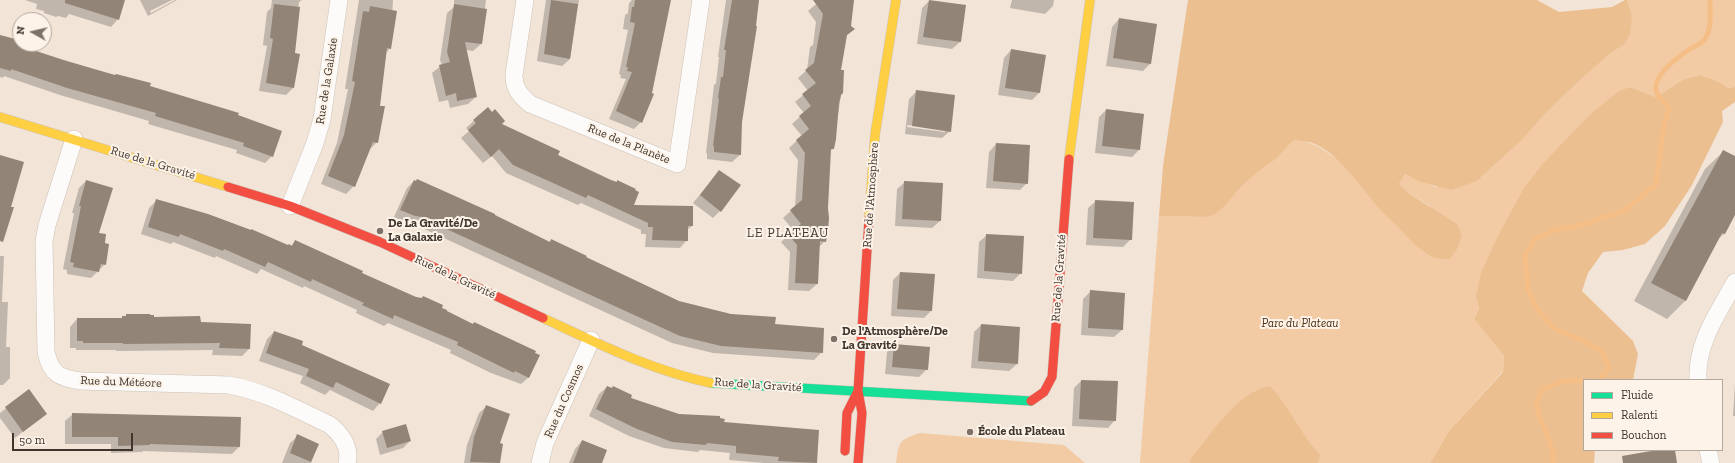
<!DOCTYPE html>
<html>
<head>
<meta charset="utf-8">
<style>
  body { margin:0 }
  #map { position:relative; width:1735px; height:463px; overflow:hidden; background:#f2e4d6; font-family:"Zilla Slab",serif }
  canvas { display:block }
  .legend { position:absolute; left:1583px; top:379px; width:140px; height:72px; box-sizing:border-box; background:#fef3e9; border:1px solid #b2a79d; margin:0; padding:5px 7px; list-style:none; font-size:12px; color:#3f352c }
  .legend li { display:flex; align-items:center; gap:8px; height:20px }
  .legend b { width:20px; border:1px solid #b2a79d }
  .north { position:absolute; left:12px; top:12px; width:40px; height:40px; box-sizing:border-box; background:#fef3e9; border:1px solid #b2a79d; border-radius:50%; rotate:278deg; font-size:11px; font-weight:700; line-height:16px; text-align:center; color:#3f352c }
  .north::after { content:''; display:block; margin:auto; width:14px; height:18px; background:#7e7268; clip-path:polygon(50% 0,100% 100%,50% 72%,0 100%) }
  .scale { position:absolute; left:12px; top:433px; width:121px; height:18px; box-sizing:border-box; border:2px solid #3f352c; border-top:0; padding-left:5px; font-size:12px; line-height:14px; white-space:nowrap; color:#3f352c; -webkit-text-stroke:3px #fef3e9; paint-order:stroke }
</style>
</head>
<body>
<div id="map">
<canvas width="1735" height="463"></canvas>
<ul class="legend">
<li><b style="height:5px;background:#16e098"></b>Fluide</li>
<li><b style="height:5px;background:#ffcf43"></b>Ralenti</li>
<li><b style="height:5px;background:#f24e42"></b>Bouchon</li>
</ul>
<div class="north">N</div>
<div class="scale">50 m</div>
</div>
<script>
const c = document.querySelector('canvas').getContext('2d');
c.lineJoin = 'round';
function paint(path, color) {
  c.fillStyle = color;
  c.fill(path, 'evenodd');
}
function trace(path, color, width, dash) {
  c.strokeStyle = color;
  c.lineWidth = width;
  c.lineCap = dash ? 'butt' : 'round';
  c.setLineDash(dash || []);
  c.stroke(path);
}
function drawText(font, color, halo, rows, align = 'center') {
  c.font = font + ' "Zilla Slab",serif';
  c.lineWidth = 4;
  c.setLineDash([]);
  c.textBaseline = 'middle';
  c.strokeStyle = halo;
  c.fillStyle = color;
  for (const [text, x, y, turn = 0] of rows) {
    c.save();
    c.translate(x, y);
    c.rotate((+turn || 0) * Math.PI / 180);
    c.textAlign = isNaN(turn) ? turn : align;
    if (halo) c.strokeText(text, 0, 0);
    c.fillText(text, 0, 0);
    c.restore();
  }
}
const green = new Path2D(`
  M1627,0H1735V87L1728,88C1721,81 1710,79 1700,75L1684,79L1656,97L1630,87L1589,115L1544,162L1476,297L1479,309L1474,319L1504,356L1503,371L1449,431L1430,463H1140L1159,216L1207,217L1225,206L1241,187L1258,172L1276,159L1293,141L1303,140L1319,147L1340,161L1381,210L1423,252L1443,260L1430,206L1410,194L1399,184L1405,174L1421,182L1436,187L1477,181L1521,141L1546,113L1578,82L1612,52L1624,45L1632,15Z
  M920,433L1064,445L1085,463H896C899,441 899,440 920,433Z`);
const forest = new Path2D(`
  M1188,0H1537L1559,12L1612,7L1625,0H1627L1632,15L1630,34L1624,45L1612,52L1578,82L1546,113L1521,141L1477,181L1451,190L1420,182L1405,174L1399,184L1410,194L1457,224L1462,235L1457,249L1450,259C1428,262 1414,244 1400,229C1392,221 1384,214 1376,205C1356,182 1328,136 1293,141L1276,159L1258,172L1241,187L1225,206L1215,214L1207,217L1159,216L1163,166Z
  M1700,75C1710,79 1721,81 1728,88L1735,87V102L1722,111L1723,122L1692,185L1665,226L1645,244L1623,250L1603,252L1588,273L1582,291L1633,341L1638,354L1633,380H1584V450H1595L1594,463H1430L1449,431L1503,372L1504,356L1474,319L1479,309L1476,297L1481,273L1497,238L1524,188L1544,162L1589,115L1619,91L1630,87L1656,97L1684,79Z
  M1270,386C1290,407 1300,434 1320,455L1318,463H1190V460C1210,436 1236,392 1270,386Z`);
const shadow = new Path2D(`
  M25,0H124L118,19L111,27L69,14L66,18L58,16L56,17L44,13V11L36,9L37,4Z
  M140,0H172L150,11L151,13L175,0H177L148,16Z
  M272,0H302L299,2L294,54L293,88L286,95L259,91L267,46L263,45L267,12L271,8Z
  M359,0H393L390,48L386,53L379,106L377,142L369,150L354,186L346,194L321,184L337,143L348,89H345Z
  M454,0H486L481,44L473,51L466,50L476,97L468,104L450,108L448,100L439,102L432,73L442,65L440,60L447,13L454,7Z
  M546,0H579L570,59L562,66L537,61Z
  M632,0H669L666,23L651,93L641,122L634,129L609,119L626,79L620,78L621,75L619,74L628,30L623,29L625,15L628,13L629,3Z
  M726,0H758L741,122L740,155L732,162L707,159V153H706L714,85L716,83L719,57H718Z
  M821,0H853L850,26L853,29L845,37L840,71L843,81L833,149L830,151L825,241L819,247L817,284L809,291L788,290L790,252L781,242L794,231L783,218L795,207L798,160L789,148L802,136L792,124L804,113L795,102L808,91L798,78L807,70L810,47L813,45L816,22L808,11Z
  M1012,0H1054L1053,6L1045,14L1010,8Z
  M929,1L965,6L960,42L952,49L917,44L922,8Z
  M1119,19L1150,64L1143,71L1106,66L1112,27Z
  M0,36L17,45L149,87L272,156L265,163L236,153L237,150L148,124L149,121L60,95L4,76L3,78L0,77Z
  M1011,50L1039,93L1032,100L998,95L1004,58Z
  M917,91L950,131L942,138L905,134L909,99ZM907,125L945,130V132L907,127Z
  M488,108L500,124L556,156L616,183L617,181L632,206L692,226L687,230V240L680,248L645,247L646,234H641V230L581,203L578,205L506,173L492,156L483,163L461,138L469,131L466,128Z
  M1106,110L1143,114L1139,150L1132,157L1095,153L1099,117Z
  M996,144L1027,183L1020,190L986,188L989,152Z
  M1724,151L1735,158V213L1724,234L1717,240L1685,301L1667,319L1634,301L1705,169Z
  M719,171L720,211L713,218L693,203Z
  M86,181L105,264L91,278L67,274V270L63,269L74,213H72L79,188Z
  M414,181L549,242L551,241L679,302L774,325L822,352L814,360L713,353L672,343L422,228L424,225L407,223L394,217L407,188Z
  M905,182L940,221L932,228L895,226L897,189Z
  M157,200L288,246H291L295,241L361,274L441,308L529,377L521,384L491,373L450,353L451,350L388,323L384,326L356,313L357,310L304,286L303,288L261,269L257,274L216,256L215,258L173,242L171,244L141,234L149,208Z
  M1096,201L1131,239L1123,247L1086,245L1088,208Z
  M987,235L1021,273L1013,281L977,278L979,242Z
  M0,256H4L2,302H8L6,347H10V378L3,385H0Z
  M900,273L931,311L924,318L891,316L893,280Z
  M1091,291L1124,294L1122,330L1114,337L1081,335L1083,299Z
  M127,315L200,323L249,349L242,356L212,355L213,350L116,351V350H76V348H70V327L77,319H121Z
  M981,325L1017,364L1009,371L971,368L974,332Z
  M274,332L301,346L380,403L373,411L330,390L325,395L300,383L303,376L259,361L267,339Z
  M895,345L927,369L919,377L885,374L887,352Z
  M1081,381L1115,420L1108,428L1072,426L1074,388Z
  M1735,383V416H1733Z
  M607,387L611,389L613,387L630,398L679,415L723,423L816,463H764L729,460L730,453L700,450L698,452L664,448L629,436L589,416L599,394Z
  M29,390L46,413L15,438L0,418V413Z
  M487,406L498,444H502L498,463H464L467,445L479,413Z
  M73,414L239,447L232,454L143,451L142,452L111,453V444H65V421Z
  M383,432L410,441L403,448L380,455L376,439Z
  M298,436L318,444L311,463H282L290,443Z
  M582,441L601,463H569L575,449Z`);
const stream = new Path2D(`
  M1600,380L1609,367L1602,352L1582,340L1556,330L1537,309L1528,289L1525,256L1535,239L1558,229L1578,226L1624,211L1656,184L1664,124L1669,108C1665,104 1660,99 1657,93C1650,77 1678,57 1690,49C1694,46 1702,44 1705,39C1712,28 1710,13 1710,0
  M1553,463V452L1536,406L1541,390L1563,381H1584`);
const building = new Path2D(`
  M65,0H125L119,20L65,3Z
  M551,0L578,4L570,59L544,54Z
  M635,0H671L652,93L654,94L642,123L616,111L632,72L627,71L628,67H626L635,23L630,22L632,7H634Z
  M732,0H759L756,26H757L742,122L741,155L714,152V146H713L719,99L718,98L721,77H723L726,50H724Z
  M813,0H854L851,26L855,29L847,35L841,70H844L843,93L841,95L839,103L836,139L834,149H831L828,208L829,218L828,231L826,242L820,241L818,284L795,283L797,245L788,234L801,224L790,210L802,200L805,153L796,140L809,129L799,116L811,106L802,94L816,83L805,70L814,63L823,14Z
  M929,0L966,5L961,42L923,37Z
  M274,4L300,7L295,53L300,54L294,88L266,83L273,39L270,38Z
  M454,4L487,9L482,44L465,42L477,97L457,101L456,93L446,96L439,65L450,62L447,52Z
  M370,6L397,11L391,49L387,48L380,106H385L378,143L373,142L355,187L328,176L344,135L355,82L352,81L363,11L369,12Z
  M1119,18L1157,24L1151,64L1113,58Z
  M0,35L19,40L18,45L63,60L115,75L116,74L151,83L150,86L239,113L238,115L282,131L273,157L243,146L244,143L155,116L156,113L67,88L11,69V71L0,68Z
  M1011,49L1046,55L1040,93L1005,88Z
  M916,90L955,95L951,132L912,126Z
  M488,107L492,112L495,109L505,121L502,124L560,151L558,155L611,180L617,182V180L636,189L635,190L639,192L634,205L693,206V226H688V241L652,240L653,227H648V223L588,195L586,198L513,165L499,149L491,157L468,130L476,123L473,120Z
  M1106,109L1144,114L1140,150L1102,146Z
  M996,143L1030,145L1028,184L993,181Z
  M1723,150L1735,156V215L1725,234L1722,233L1686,301L1651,283Z
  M0,155L24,162L11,207H14L3,242L0,241Z
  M719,170L741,185L721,212L700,195Z
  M417,179L495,214V215L550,242L551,239L587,256L586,257L679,301L731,314L776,317L775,324L824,328L823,353L721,346L680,336L429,221L430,218L415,216L400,210L414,180L416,181Z
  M86,180L113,188L99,233L106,234L105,243L109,244L106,265L101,264L99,272L73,267L74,263L70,262L81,206H79Z
  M904,181L943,183L941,221L902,219Z
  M156,199L208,214L251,230V229L288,245L289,244L292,246L295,240L363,271L362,273L416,297L422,298L423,296L443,305L442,308L447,310V311L473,324L474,322L536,351L535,353L540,355L529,378L515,371L514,373L457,345L458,342L394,315L393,319L362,305L364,303L312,279L311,282L268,262L265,267L224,249L223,251L180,234L179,237L148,227Z
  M1095,200L1134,202L1132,240L1093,238Z
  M986,234L1024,236L1022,274L984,271Z
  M900,272L935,274L932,311L897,309Z
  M1090,290L1125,293L1123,330L1088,328Z
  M126,314H150V315H154V317L200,316L201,322L251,324L250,349L219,348L220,343L123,344V343H83V341H77V318H122V316H126Z
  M981,324L1020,327L1018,364L978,361Z
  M274,331L303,341L302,345L390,384L381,404L336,382L333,388L306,376L309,369L266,353Z
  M894,344L930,347L928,370L892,367Z
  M1081,380L1118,381L1116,421L1079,419Z
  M607,386L612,388L613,386L632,395L631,398L679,414L720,416V418L725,419L724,422L819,430L817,463L778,461L779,457L736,453V446L707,443L706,445L672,442L637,429L596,409Z
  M29,389L47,414L23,432L5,407Z
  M486,405L510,414L500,443L503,444L500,463L470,462L474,437Z
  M72,413L241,417L240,447L150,444V445L118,446V437H72Z
  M406,424L411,441L387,448L382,431Z
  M297,434L319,444L311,462L290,453Z
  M582,440L607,450L602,463H573Z
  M1657,450H1675L1677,463H1623L1622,456Z`);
const street = new Path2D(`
  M525,0L514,75C514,89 520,95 530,104L677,164L701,0
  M74,139L47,225L44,241L46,352C51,374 59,378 81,381L229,385C264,391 298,410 330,425C342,435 351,447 347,463
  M290,206L315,143L322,119L339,0
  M1698,380C1696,343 1718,313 1735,282
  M1708,450L1711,463
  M540,463L545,443L591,340`);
const fast = new Path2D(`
  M711,383L1031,401`);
const slow = new Path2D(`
  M0,117L228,187
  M1069,159L1090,0
  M869,219L875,135L896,0
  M543,318C599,344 650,370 711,383`);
const jam = new Path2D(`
  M228,187L290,206L380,242L543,318
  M1031,401L1044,392L1052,377L1069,159
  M845,451L847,413L858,391
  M858,463L862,413L858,391L869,219`);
const markers = [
  [380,231,4,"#7e7268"],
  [834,339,4,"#7e7268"],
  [970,432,4,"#7e7268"]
];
const streetNames = [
  ["Rue de la Galaxie",327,81,-81],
  ["Rue de la Planète",629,144,22],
  ["Rue de la Gravité",153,163,17],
  ["Rue de l'Atmosphère",871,195,-86],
  ["Rue de la Gravité",455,277,25],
  ["Rue de la Gravité",1059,278,-86],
  ["Rue du Météore",121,382,2],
  ["Rue de la Gravité",758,385,4],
  ["Rue du Cosmos",564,401,-66]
];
const poiNames = [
  ["De La Gravité/De",388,224],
  ["La Galaxie",388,238],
  ["De l'Atmosphère/De",842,332],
  ["La Gravité",842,346],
  ["École du Plateau",978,432]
];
const parkNames = [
  ["Parc du Plateau",1300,324]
];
const neighbourhoodNames = [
  ["LE PLATEAU",788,233]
];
paint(green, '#f2cba5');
paint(forest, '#ecbf91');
paint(shadow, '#0003');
trace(stream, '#f6be87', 5);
paint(building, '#928476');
trace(street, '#cdc2b8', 18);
trace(fast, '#cdc2b8', 10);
trace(slow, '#cdc2b8', 10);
trace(jam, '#cdc2b8', 10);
trace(street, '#fdfbf9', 17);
trace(fast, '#16e098', 9);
trace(slow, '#ffcf43', 9);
trace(jam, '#f24e42', 9);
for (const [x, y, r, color] of markers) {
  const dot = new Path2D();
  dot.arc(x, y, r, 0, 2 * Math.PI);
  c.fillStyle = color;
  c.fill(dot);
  trace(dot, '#fef3e9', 1.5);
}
drawText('12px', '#3f352c', '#fef3e9', streetNames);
drawText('bold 12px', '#3f352c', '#fef3e9', poiNames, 'left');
drawText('italic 12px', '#4a2d0e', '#fef3e9', parkNames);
c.letterSpacing = '1px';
drawText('13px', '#3f352c', '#fef3e9', neighbourhoodNames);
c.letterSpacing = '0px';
</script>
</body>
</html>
